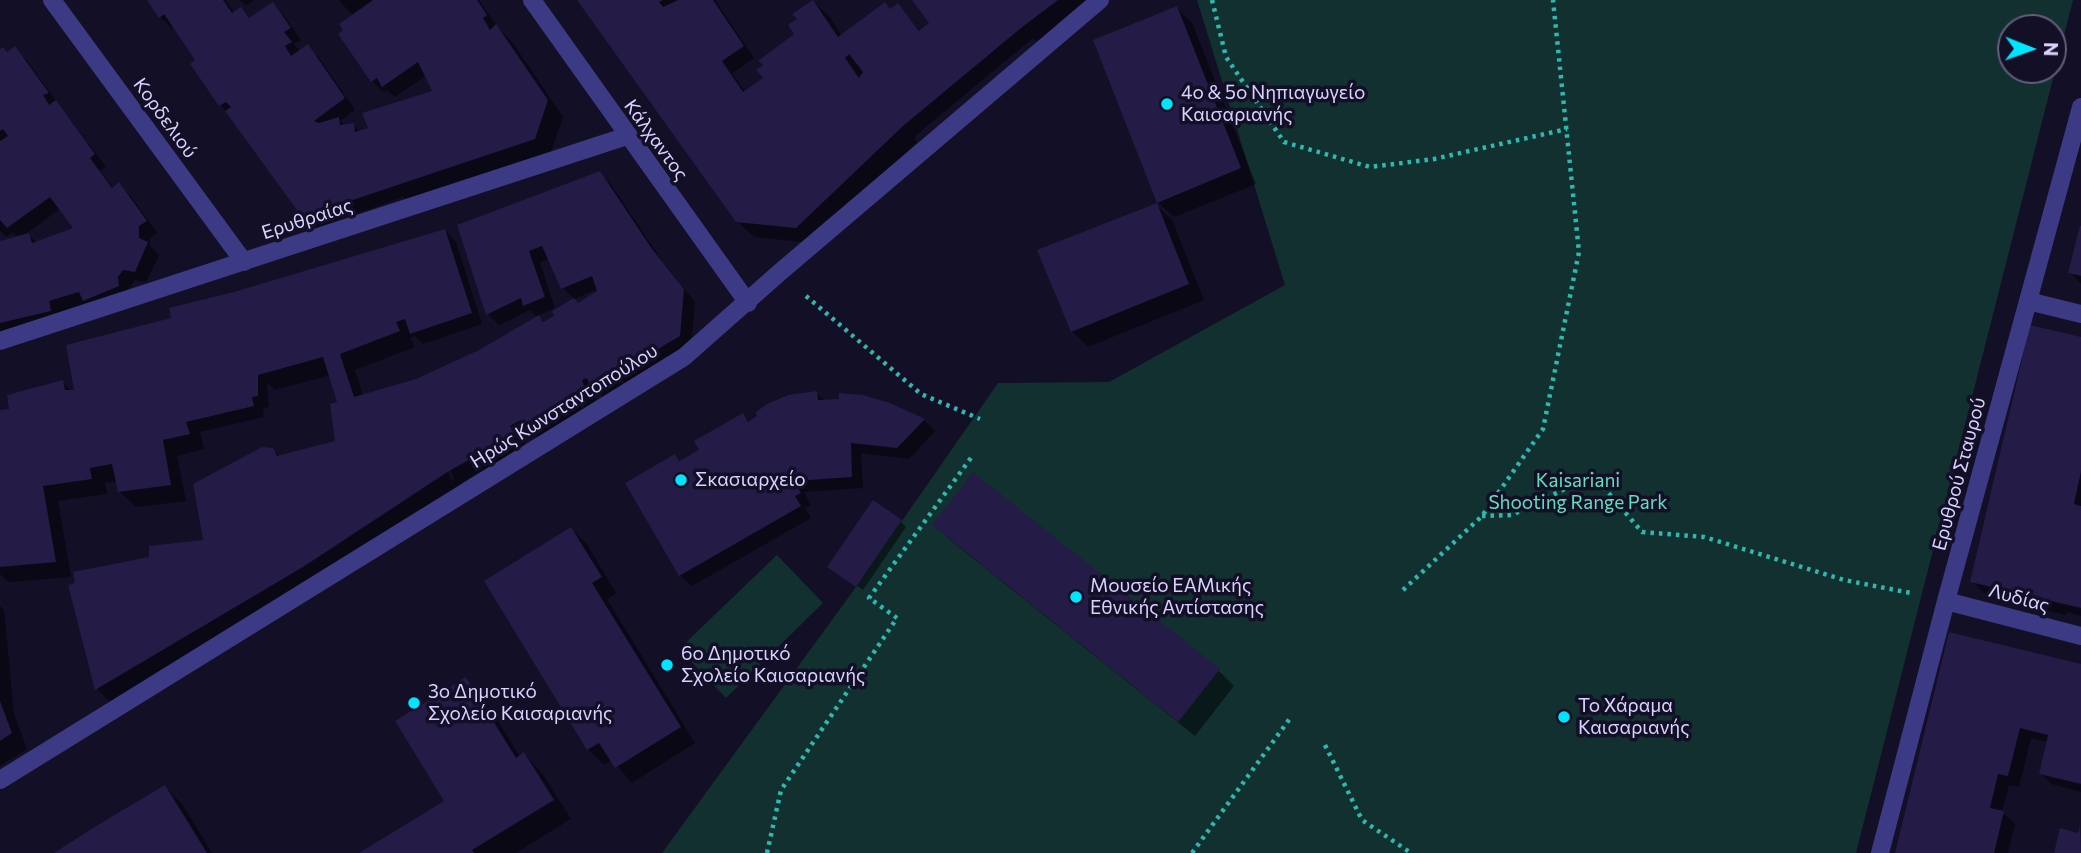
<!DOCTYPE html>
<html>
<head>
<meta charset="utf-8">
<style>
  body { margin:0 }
  #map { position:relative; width:2081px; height:853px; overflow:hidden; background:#130f26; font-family:Commissioner,sans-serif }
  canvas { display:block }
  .north { position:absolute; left:1997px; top:14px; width:70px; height:70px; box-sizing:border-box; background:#130f26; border:2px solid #625e7d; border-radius:50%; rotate:91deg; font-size:19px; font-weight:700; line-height:28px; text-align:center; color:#d9d4ff }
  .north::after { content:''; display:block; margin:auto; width:24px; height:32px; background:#00e5ff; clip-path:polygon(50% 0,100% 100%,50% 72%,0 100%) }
</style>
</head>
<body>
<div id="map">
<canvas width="2081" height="853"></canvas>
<div class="north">N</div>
</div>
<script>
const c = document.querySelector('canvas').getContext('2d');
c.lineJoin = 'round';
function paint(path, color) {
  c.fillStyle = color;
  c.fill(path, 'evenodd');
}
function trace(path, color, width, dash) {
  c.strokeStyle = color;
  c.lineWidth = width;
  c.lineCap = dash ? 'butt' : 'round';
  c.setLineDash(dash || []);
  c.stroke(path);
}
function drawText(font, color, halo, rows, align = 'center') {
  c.font = font + ' Commissioner,sans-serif';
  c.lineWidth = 7;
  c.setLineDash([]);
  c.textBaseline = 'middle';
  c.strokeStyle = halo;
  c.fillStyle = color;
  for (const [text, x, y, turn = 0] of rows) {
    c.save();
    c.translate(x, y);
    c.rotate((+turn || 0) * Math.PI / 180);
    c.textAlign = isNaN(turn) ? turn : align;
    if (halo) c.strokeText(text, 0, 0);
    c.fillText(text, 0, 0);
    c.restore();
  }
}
const green = new Path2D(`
  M1197,0H2073L1856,853H662L856,587L998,383L1109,382L1285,285ZM2011,28H2053V70H2011Z
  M777,555L823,603L726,698L679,649Z`);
const shadow = new Path2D(`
  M149,0H226L234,13L241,9L251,19L273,4L284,16L301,40L294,44L300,52L307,46L319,58L355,110L340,121L345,126L353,125L360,132L370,129L435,92L427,75L395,97L387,90L383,92L372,81L353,16L339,0H479L498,28L512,42L563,117L550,155L407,201L401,195V198L315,228L303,216L221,105L198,60L174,26L172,28L160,17Z
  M240,0H254L246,6Z
  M579,0H715L754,58L732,73L746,93L765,79L797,35L800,19L795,14L814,2L830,17L842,36L898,5L921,32L932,24L914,0H1095L1038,42L1033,38L914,137L917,142L812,243L754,237L737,221Z
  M1177,8L1192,23L1256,184L1174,217L1158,202Z
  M15,49L26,60L106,167L100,171L114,189L119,184L130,195L157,233L150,238V246L159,255L146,282L135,280L129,289V298L0,337V242L18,237L13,232L6,237L0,231V51L8,54ZM61,208L76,229L37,243L27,233Z
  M599,173L611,184L663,262L695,302L691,347L604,399L596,390L593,392L597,403L540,439L532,431L520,438L526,446L462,482L464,487L113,705L97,689L70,586L205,542L273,450L280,457L336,443L339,403L331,375L275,390L267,382L269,407L263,408L264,417L200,432L204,449L177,456L186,501L136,507L120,492L118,481L105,483L107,494L58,501L71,577L8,582L0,574V411L11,410L62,382L72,392L76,391L163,327L234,294L445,231L456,242L482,324L423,344L415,336L410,338L415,347L355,370L363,396L418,380L480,351L538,318L530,310L499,325L488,314L459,226ZM550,258L563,288L574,299L602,287L578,305L545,323L538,315L555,308L540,263ZM421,397H424L454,479L451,480Z
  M1156,205L1172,220L1204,300L1088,347L1072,331Z
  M2081,230V284L2070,272Z
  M2081,339V616L2067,612L2066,615L1988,597L1972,581Z
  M816,393L825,401L924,420L935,431L909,459L861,453L863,488L804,492L811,505L805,508L811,518L692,586L680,575L675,456L681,462L701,450L743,415L750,422Z
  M901,522L906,527L863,590L833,569Z
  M934,525L1219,671L1234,686L1195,736L950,540Z
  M571,529L587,544L616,593L607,599L695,743L632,783L612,760L604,765L588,749Z
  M0,606L4,610L14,714L27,749L0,766Z
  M2081,666V792L2052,784L2040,773L2048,742L2031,738L2019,787L2009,785L2002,812L2015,824L2008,853H1897Z
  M466,679L484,698L520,757L524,754L542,773L571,819L516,853H362L446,801Z
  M165,787L183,805L212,853H57Z`);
const building = new Path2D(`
  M147,0H223L232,13L241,7L249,18L273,2L291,28L284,32L292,42L285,46L291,56L308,44L345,98L314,121L319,123L339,117L340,125L354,123L355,132L368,128L362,113L432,91L418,62L382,87L377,78L371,82L338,34L343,30L339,24L373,0H477L487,15L483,18L490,30L496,24L548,100L535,139L302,217L225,111L231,107L226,102L219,106L190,64L195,60L164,14L159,18Z
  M577,0H663L659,2L663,7L678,0H713L744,46L722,61L743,92L763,78L756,70L763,65L758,61L794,34L788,25L797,19L792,14L813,0L838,37L885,2L890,9L898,3L919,31L929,23L912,0H1058L1021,28L903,126L796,228L736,222ZM849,54L863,72L859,78L845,58Z
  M1177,6L1241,168L1157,203L1093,40Z
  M15,46L49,93L43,95L49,105L56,100L95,154L90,158L112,188L119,182L147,221L139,226V238L148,242L135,272L123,270L118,277L119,286L83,301L79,292L49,301L51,311L0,323V241L29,233L32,243L73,228L50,197L7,228L0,220V141L8,136L3,129L0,131V49L3,47L7,52Z
  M600,171L652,249L684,289L680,336L591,389L587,378L582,380L586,391L527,428L521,420L510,426L516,434L449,471L303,567L95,690L68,585L75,583L73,572L149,557V546L203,540L193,484L262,447L273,448L277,456L335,441L330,404L337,402L323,357L258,375V396L252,397L254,406L186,422L190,434L163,440L171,485L118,492L112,464L90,468L92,479L43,486L56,562L0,567V410L9,409L7,395L63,380L65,390H74L66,345L171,318L169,308L234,292L445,229L472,313L410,334L405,319L396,322L400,331L340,354L354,397L416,379L479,350L539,315L543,322L554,316L552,311L574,298L578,303L597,291L592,276L561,289L542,246L529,251L545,297L523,306L521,298L486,315L457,225Z
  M1157,203L1189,284L1071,332L1037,250Z
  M2080,226H2081V276L2068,273Z
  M2030,325L2081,337V471L2074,504L2081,506V608L1970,582Z
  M817,391L818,400L839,399V393L863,395L890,403L925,419L897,448L851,443L852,477L794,481L801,493L795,496L801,506L679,576L625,483L675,454L679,461L695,452L699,450L694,441L743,413L748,422L757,416L756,412L767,404L788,395Z
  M973,472L1220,669L1178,722L932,525Z
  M873,500L902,520L856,587L827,567Z
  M571,527L602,577L592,583L681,727L615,768L599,743L587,750L484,581Z
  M1949,632L2081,664V784L2039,774L2048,735L2020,728L2008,776L1998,774L1990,808L2004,811L1994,853H1895Z
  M466,677L516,758L524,752L554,800L472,850L474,853H359L444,801L395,721Z
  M0,701L12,733L0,741Z
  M165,785L207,853H54L96,826Z
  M2080,825L2081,853H2054L2060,828L2078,833Z`);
const path = new Path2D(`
  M1212,0L1226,57L1284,142L1370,167L1434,159L1567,129
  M806,296L921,394L980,419
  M1482,516L1512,515L1593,475L1642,532L1704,537L1844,580L1911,593
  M1403,590L1482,516L1543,429L1579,252L1553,0
  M1325,745L1362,820L1411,853
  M767,853L781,790L897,618L869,598L973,455
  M1192,853L1291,717`);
const minor = new Path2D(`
  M52,0L244,262
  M532,0L748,303
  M2028,301L2081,314
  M0,341L627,136
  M1946,601L2081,636
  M0,780L684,357L779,273L1100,0
  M1880,853L1946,601L2081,107`);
const markers = [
  [1167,104,7,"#00e5ff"],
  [681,480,7,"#00e5ff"],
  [1076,597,7,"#00e5ff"],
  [667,665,7,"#00e5ff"],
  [414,703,7,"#00e5ff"],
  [1564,717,7,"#00e5ff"]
];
const poiNames = [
  ["4o & 5ο Νηπιαγωγείο",1181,93],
  ["Καισαριανής",1181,115],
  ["Σκασιαρχείο",695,480],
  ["Μουσείο ΕΑΜικής",1090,586],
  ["Εθνικής Αντίστασης",1090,608],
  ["6ο Δημοτικό",681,654],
  ["Σχολείο Καισαριανής",681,676],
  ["3ο Δημοτικό",428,692],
  ["Σχολείο Καισαριανής",428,714],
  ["Το Χάραμα",1578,706],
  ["Καισαριανής",1578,728]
];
const streetNames = [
  ["Κορδελιού",165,118,54],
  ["Κάλχαντος",656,140,54],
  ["Ερυθραίας",307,219,-18],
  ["Ηρώς Κωνσταντοπούλου",564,406,-32],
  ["Ερυθρού Σταυρού",1959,474,-75],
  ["Λυδίας",2019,598,15]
];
const parkNames = [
  ["Kaisariani",1578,481],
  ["Shooting Range Park",1578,503]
];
paint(green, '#12302f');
paint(shadow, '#0007');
paint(building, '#241b47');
trace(path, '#2fb8b0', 4.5, [3.5, 5]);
trace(minor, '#3d3a85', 18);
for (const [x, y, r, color] of markers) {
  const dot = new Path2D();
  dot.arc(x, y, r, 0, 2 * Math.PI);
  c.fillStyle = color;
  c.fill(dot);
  trace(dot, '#130f26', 2.5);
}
drawText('19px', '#d9d4ff', '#130f26', poiNames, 'left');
drawText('19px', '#d9d4ff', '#130f26', streetNames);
drawText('19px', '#5fe0c0', '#130f26', parkNames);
</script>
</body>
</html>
